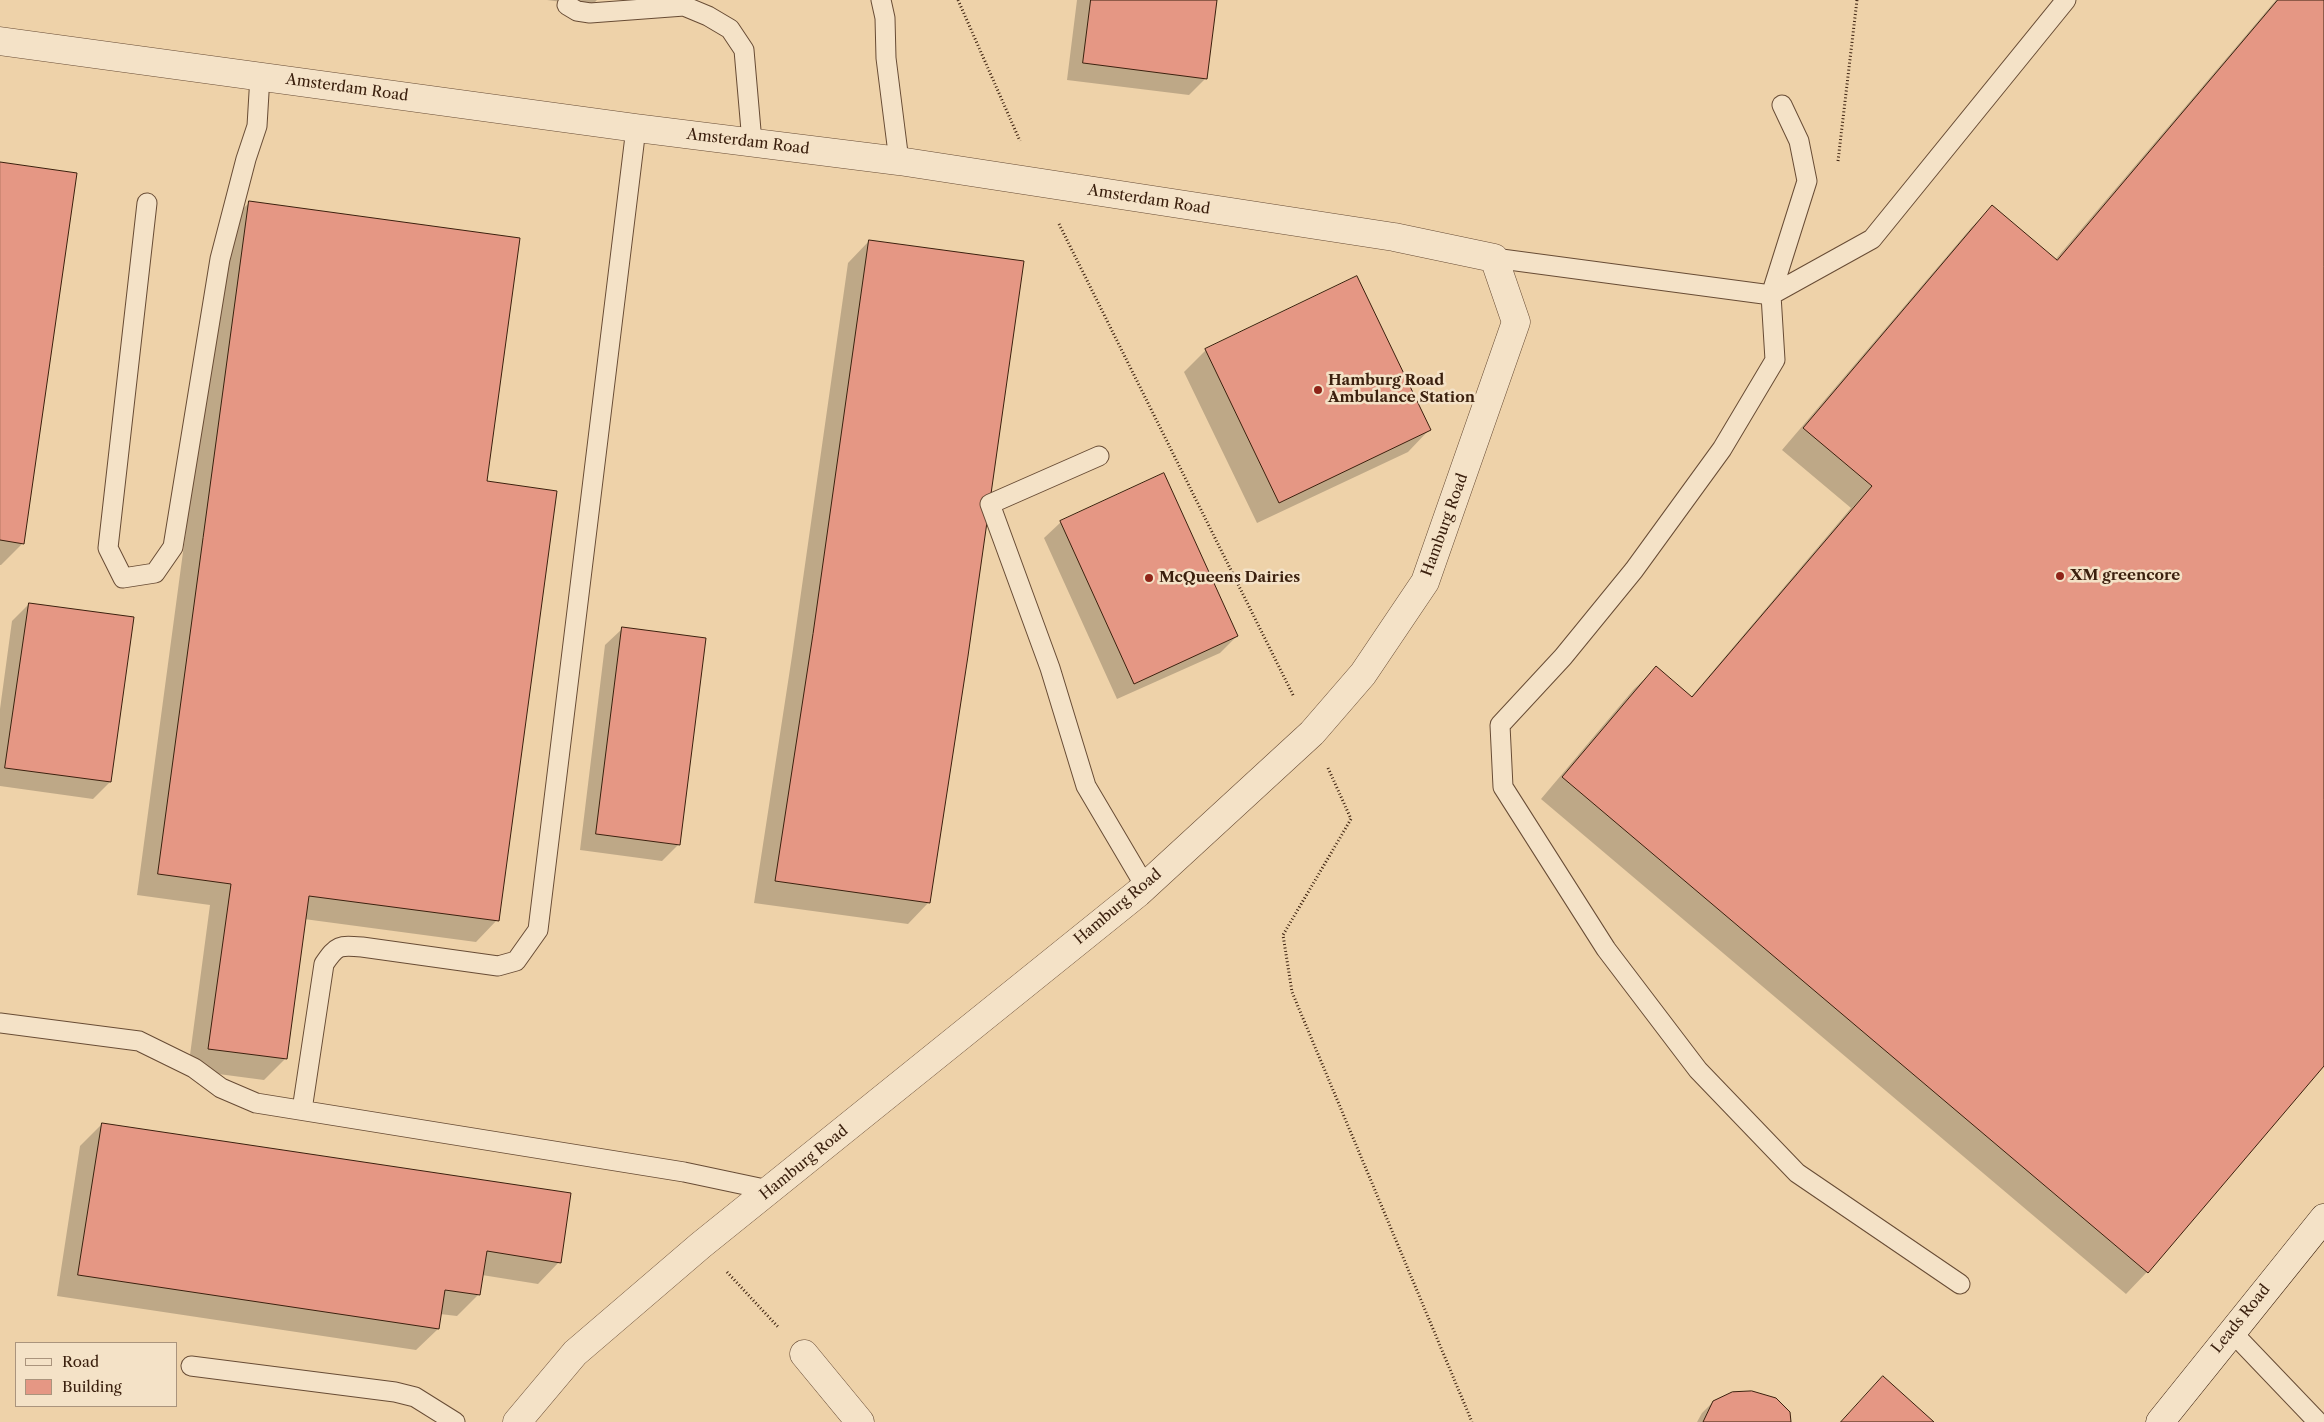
<!DOCTYPE html>
<html>
<head>
<meta charset="utf-8">
<style>
  body { margin:0 }
  #map { position:relative; width:2324px; height:1422px; overflow:hidden; background:#eed2a9; font-family:"Libre Caslon Text",serif }
  canvas { display:block }
  .legend { position:absolute; left:15px; top:1342px; width:162px; height:65px; box-sizing:border-box; background:#f4e2c7; border:1px solid #aa947d; margin:0; padding:6px 9px; list-style:none; font-size:15px; color:#3b200e }
  .legend li { display:flex; align-items:center; gap:10px; height:25px }
  .legend b { width:25px; border:1px solid #aa947d }
</style>
</head>
<body>
<div id="map">
<canvas width="2324" height="1422"></canvas>
<ul class="legend">
<li><b style="height:6px;background:#f4e2c7"></b>Road</li>
<li><b style="height:14px;background:#e59784"></b>Building</li>
</ul>
</div>
<script>
const c = document.querySelector('canvas').getContext('2d');
c.lineJoin = 'round';
function paint(path, color) {
  c.fillStyle = color;
  c.fill(path, 'evenodd');
}
function trace(path, color, width, dash) {
  c.strokeStyle = color;
  c.lineWidth = width;
  c.lineCap = dash ? 'butt' : 'round';
  c.setLineDash(dash || []);
  c.stroke(path);
}
function drawText(font, color, halo, rows, align = 'center') {
  c.font = font + ' "Libre Caslon Text",serif';
  c.lineWidth = 5;
  c.setLineDash([]);
  c.textBaseline = 'middle';
  c.strokeStyle = halo;
  c.fillStyle = color;
  for (const [text, x, y, turn = 0] of rows) {
    c.save();
    c.translate(x, y);
    c.rotate((+turn || 0) * Math.PI / 180);
    c.textAlign = isNaN(turn) ? turn : align;
    if (halo) c.strokeText(text, 0, 0);
    c.fillText(text, 0, 0);
    c.restore();
  }
}
const shadow = new Path2D(`
  M547,0H597L591,6Z
  M1077,0H1216L1206,78L1189,95L1067,80Z
  M2276,0H2324V1064L2147,1272L2126,1294L1541,799L1634,689L1656,668L1691,697L1851,508L1782,450L1971,228L1992,207L2055,260Z
  M0,163L23,543L1,565H0Z
  M249,203L485,483L497,920L476,942L304,919L285,1059L264,1080L188,1070L210,905L137,895L227,224Z
  M869,241L929,902L908,924L754,903L792,656L848,263Z
  M1206,350L1429,430L1408,452L1257,523L1184,372Z
  M1061,522L1237,636L1220,653L1117,699L1044,538Z
  M29,604L110,782L93,799L0,786V709L12,621Z
  M622,629L679,844L662,861L580,850L605,645Z
  M102,1124L559,1262L538,1284L482,1275L479,1294L457,1316L440,1314L438,1329L416,1350L57,1296L80,1146Z
  M1713,1402L1790,1422H1697L1702,1413Z`);
const building = new Path2D(`
  M1091,0H1217L1207,79L1083,63Z
  M2278,0H2324V1066L2148,1273L1562,777L1656,666L1692,697L1872,486L1803,428L1992,205L2057,260Z
  M0,162L77,173L24,544L0,540Z
  M249,201L520,238L487,481L557,491L499,921L309,896L287,1059L208,1049L231,884L158,874Z
  M869,240L1024,261L968,656L930,903L775,881L813,634Z
  M1357,276L1431,430L1279,503L1205,349Z
  M1164,473L1238,636L1134,684L1060,521Z
  M29,603L134,617L111,782L5,768Z
  M622,627L706,638L680,845L596,834Z
  M102,1123L571,1193L561,1263L487,1251L480,1295L445,1290L439,1329L78,1275Z
  M1883,1376L1934,1422H1841Z
  M1752,1391L1776,1398L1790,1412L1791,1422H1703L1713,1401L1732,1392Z`);
const path = new Path2D(`
  M958,0L1020,141
  M1838,161L1857,0
  M1059,224L1294,697
  M1328,768L1351,819L1283,935L1292,992L1472,1422
  M727,1272L779,1328`);
const lane = new Path2D(`
  M881,0L885,18L886,58L899,161
  M567,5L577,11L590,13L684,6L708,16L730,29L744,50L752,142
  M147,203L108,548L123,578L155,573L173,547L220,259L246,159L257,126L260,76
  M1494,258L1771,295L1807,181L1799,141L1782,105
  M1099,456L990,504L1050,668L1086,786L1145,886
  M0,1023L139,1041L194,1068L221,1088L256,1103L684,1172L769,1190
  M302,1110L324,964C337,945 339,945 362,947L498,966L516,961L538,930L636,128
  M1960,1284L1797,1173L1698,1070L1606,949L1503,787L1500,725L1563,657L1634,570L1722,449L1775,360L1771,295L1872,239L2066,0
  M2231,1331L2318,1422
  M191,1366L395,1392L415,1397L455,1422`);
const street = new Path2D(`
  M0,41L636,128L899,161L1394,237L1494,258L1516,322L1425,582L1363,674L1312,733L1138,893L701,1245L575,1353L517,1422
  M804,1354L860,1422`);
const secondary = new Path2D(`
  M2160,1422L2324,1218`);
const markers = [
  [1318,390,5,"#8f2418"],
  [2060,576,5,"#8f2418"],
  [1149,578,5,"#8f2418"]
];
const streetNames = [
  ["Amsterdam Road",347,88,8],
  ["Amsterdam Road",748,142,7],
  ["Amsterdam Road",1149,200,9],
  ["Hamburg Road",1445,525,-70],
  ["Hamburg Road",1118,907,-40],
  ["Hamburg Road",804,1163,-39],
  ["Leads Road",2241,1319,-51]
];
const poiNames = [
  ["Hamburg Road",1328,381],
  ["Ambulance Station",1328,398],
  ["XM greencore",2070,576],
  ["McQueens Dairies",1159,578]
];
paint(shadow, '#0003');
paint(building, '#e59784');
trace(building, '#3b200e', 1);
trace(lane, '#684c35', 21);
trace(street, '#684c35', 29);
trace(secondary, '#3b200e', 29);
trace(path, '#3b200e', 3, [1, 2.5]);
trace(lane, '#f4e2c7', 19);
trace(street, '#f4e2c7', 28);
trace(secondary, '#f4e2c7', 28);
for (const [x, y, r, color] of markers) {
  const dot = new Path2D();
  dot.arc(x, y, r, 0, 2 * Math.PI);
  c.fillStyle = color;
  c.fill(dot);
  trace(dot, '#f4e2c7', 2);
}
drawText('15px', '#3b200e', '#f4e2c7', streetNames);
drawText('bold 15px', '#3b200e', '#f4e2c7', poiNames, 'left');
</script>
</body>
</html>
